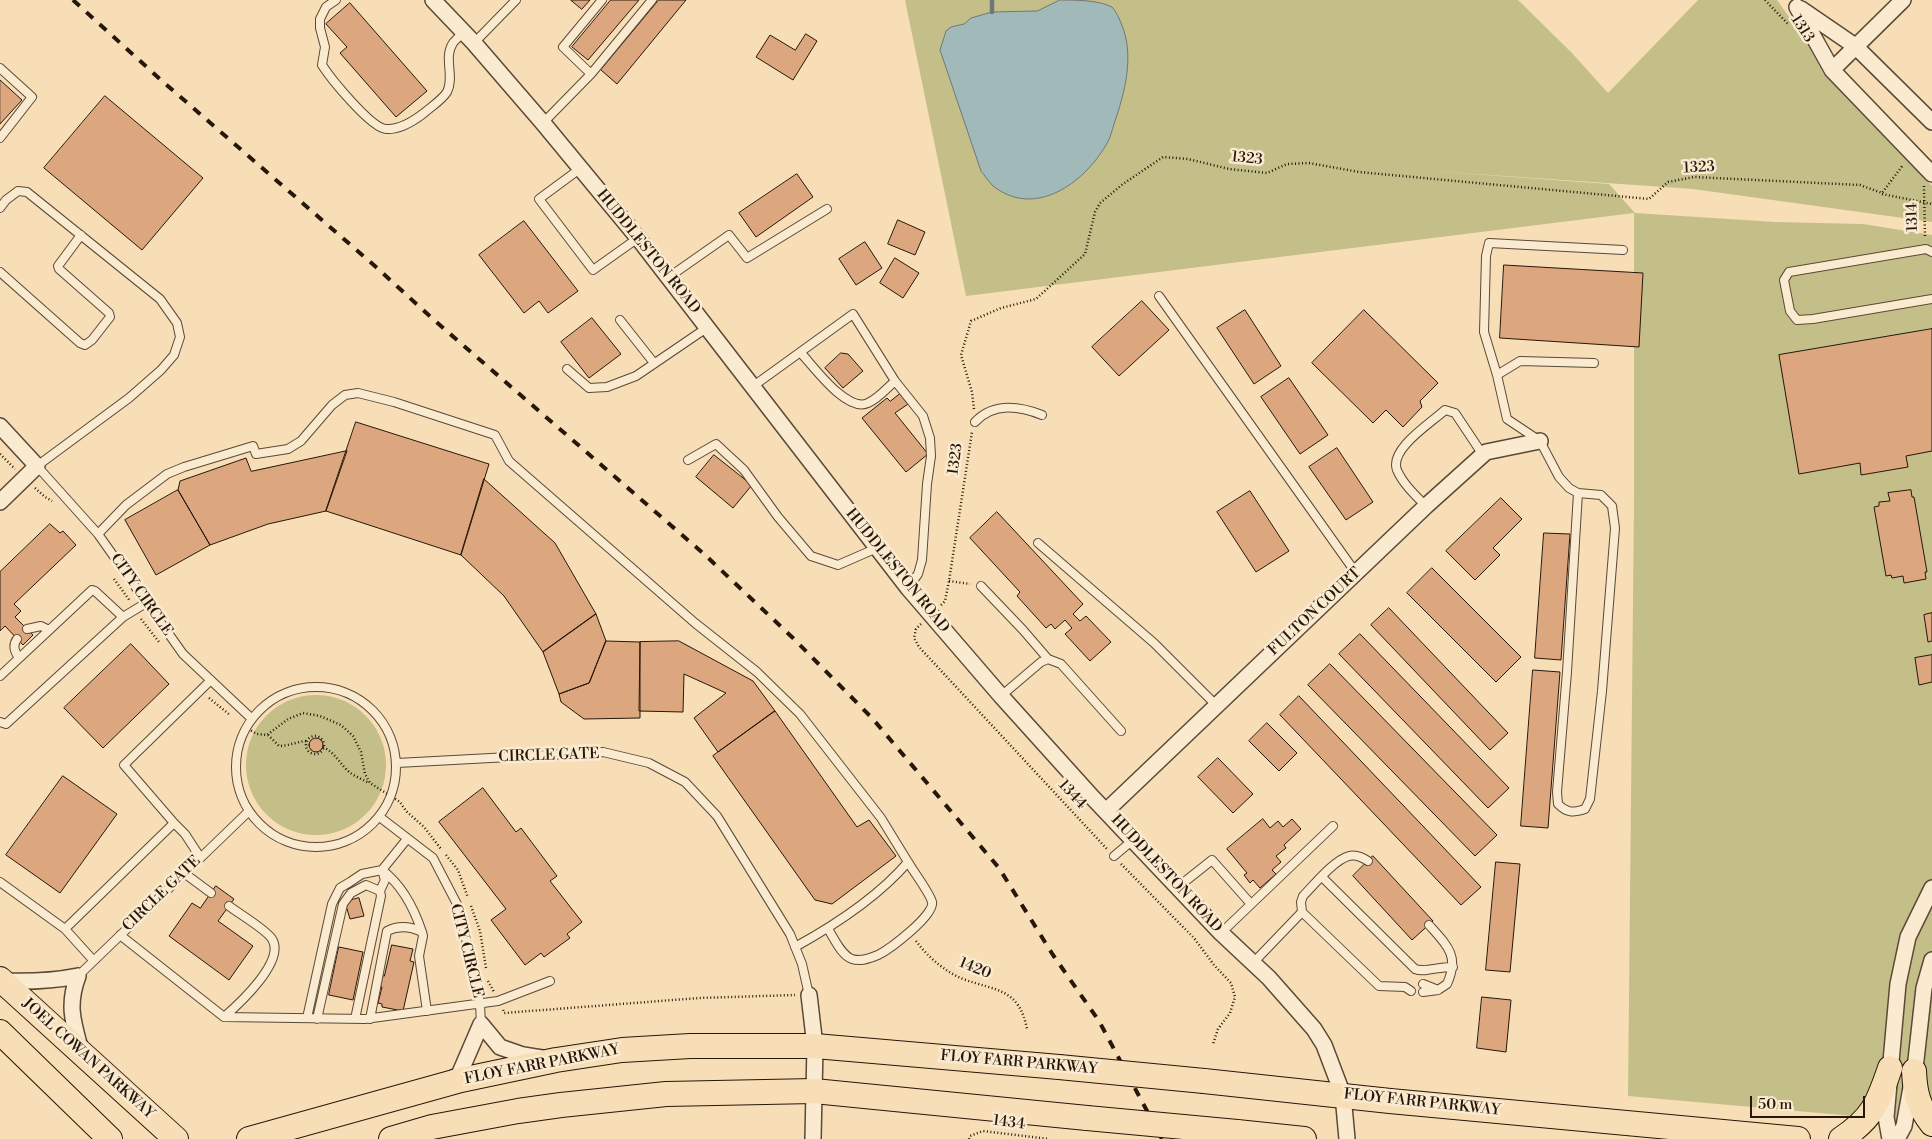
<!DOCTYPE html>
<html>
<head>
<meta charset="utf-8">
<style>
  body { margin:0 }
  #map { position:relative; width:1932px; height:1139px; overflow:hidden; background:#f8deb6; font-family:"Libre Bodoni",serif }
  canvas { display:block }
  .scale { position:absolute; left:1750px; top:1096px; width:115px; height:22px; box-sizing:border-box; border:2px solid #26170b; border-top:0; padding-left:6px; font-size:15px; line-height:18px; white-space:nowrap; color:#26170b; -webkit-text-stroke:4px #faead0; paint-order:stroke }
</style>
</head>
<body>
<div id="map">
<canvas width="1932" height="1139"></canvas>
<div class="scale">50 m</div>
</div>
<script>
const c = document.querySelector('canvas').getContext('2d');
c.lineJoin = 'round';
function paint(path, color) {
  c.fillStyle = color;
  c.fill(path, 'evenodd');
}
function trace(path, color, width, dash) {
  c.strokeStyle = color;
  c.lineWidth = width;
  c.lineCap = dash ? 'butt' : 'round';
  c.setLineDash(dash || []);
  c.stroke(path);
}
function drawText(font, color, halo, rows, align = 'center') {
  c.font = font + ' "Libre Bodoni",serif';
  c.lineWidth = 5;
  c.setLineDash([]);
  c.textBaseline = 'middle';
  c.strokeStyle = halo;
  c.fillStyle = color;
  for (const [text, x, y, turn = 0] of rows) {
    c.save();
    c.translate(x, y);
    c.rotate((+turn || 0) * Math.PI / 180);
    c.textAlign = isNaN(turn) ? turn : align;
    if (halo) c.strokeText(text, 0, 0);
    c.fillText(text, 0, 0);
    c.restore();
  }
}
const green = new Path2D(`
  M905,0H1518L1572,53L1608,93L1698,0H1777L1804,38L1823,73L1932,186V222L1693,189L1417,170L1609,184L1635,213L1775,222L1863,224L1932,235V1123L1628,1096L1634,501V213L966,296Z
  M246 765a70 70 0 1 1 140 0a70 70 0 1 1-140 0Z`);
const water = new Path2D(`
  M1060,0C1076,0 1099,0 1112,7C1116,11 1119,18 1121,23C1135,55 1125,92 1114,124C1112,131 1110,139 1106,145C1084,183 1035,219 993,186C989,182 985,176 981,171L940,50L946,31L951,27L964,24L971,18L992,12L1037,11Z`);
const stream = new Path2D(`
  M992,0V12`);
const building = new Path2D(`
  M571,0H590L582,9Z
  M611,0H639L588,60L572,47Z
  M659,0H686L617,84L601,70Z
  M350,3L427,91L396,117L340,53L347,47L326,24Z
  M806,34L817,41L793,80L756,57L770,35L795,50Z
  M0,80L22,100L0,124Z
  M105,96L203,178L142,250L44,168Z
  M797,174L813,197L756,237L739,213Z
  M898,220L925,232L915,255L888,244Z
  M524,221L578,291L548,313L539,301L524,313L479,255Z
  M865,242L882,268L856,285L839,259Z
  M895,258L919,273L903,298L880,283Z
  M1504,265L1643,273L1639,347L1500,338Z
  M1142,301L1169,330L1119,376L1092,347Z
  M1245,310L1281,366L1254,384L1217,328Z
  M1364,310L1438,383L1420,401L1422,407L1403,427L1386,410L1373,423L1312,363Z
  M592,318L621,354L589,378L561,342Z
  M1932,329V451L1906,456L1908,467L1861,475L1860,463L1799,474L1779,355Z
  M841,353L848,354L863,371L843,388L825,368Z
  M1289,378L1328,435L1300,454L1261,397Z
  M900,394L908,404L895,413L928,454L906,472L862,418L887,398L890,401Z
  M356,422L489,464L461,555L326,511Z
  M1337,448L1373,502L1346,520L1309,467Z
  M347,451L326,511L268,524L210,545L178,490L180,481L246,458L251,471Z
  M714,455L752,485L733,508L696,477Z
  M484,479L555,543L596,614L543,652L504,596L461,555Z
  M178,490L210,545L156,575L125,520Z
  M1911,490L1912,497H1914L1927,572H1925L1926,579L1904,583L1903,576L1892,578L1891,575L1886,576L1874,507L1879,506V502L1890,501L1888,493Z
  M1250,491L1289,551L1256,572L1217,512Z
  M1501,498L1522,519L1493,548L1500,555L1475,580L1446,551Z
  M997,512L1083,604L1073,614L1080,621L1086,616L1111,642L1090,661L1065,634L1072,628L1065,620L1055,629L1051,624L1046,628L1017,596L1020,592L970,538Z
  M50,524L60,533L63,531L76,545L14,604L21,611L15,617L33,635L23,645L5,626L0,631V572Z
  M1544,533L1570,534L1561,660L1535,658Z
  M1432,568L1521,657L1496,682L1407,593Z
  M1389,608L1508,733L1490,750L1371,625Z
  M1932,613V641L1928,642L1924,615Z
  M596,614L606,641L589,683L559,694L543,652Z
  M1360,634L1509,788L1488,808L1339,654Z
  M606,641L640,642V718L584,719L561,702L559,694L589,683Z
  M679,641L753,681L775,711L718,752L694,718L726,693L684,674L683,712L639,711L640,642Z
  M131,644L169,684L103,748L64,708Z
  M1932,655V682L1919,685L1915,658Z
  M1330,664L1497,835L1475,856L1308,685Z
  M1533,670L1560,672L1548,828L1521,826Z
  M1299,696L1481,887L1461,905L1280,715Z
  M775,711L857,827L869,820L896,856L832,904L815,900L713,756Z
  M1267,723L1297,753L1279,771L1249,741Z
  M309 745a7 7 0 1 1 14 0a7 7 0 1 1-14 0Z
  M1218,758L1253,794L1233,813L1198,777Z
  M63,776L117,814L60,893L6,855Z
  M483,788L516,832L521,828L557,876L550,881L582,922L567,934L570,938L544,957L541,953L525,965L491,920L506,909L439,822Z
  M1263,819L1270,828L1278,821L1283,827L1292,819L1301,829L1284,845L1286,848L1276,856L1281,862L1272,870L1276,874L1260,888L1253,880L1250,883L1244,875L1247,873L1227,849Z
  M1373,856L1433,921L1412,940L1353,876Z
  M1496,862L1520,864L1510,972L1486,970Z
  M216,886L234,899L218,921L253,946L229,980L169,936L192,903L200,908Z
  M359,898L364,916L350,919L345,902Z
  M392,945L413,949L410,961L414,962L403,1011L382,1007V1004L378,1003L382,987L376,986L379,975L384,976Z
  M339,947L363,952L353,1000L329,995Z
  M1482,997L1511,1000L1506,1052L1477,1048Z`);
const path = new Path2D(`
  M1765,0L1788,24
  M1924,186L1925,238
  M1882,194L1932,204
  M974,409L972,392L961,355L971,321L1001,308L1036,299L1085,254L1095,212L1100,203L1123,184L1163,157L1188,159L1229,169L1267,173L1287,164L1309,163L1359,172L1649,199L1668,182L1694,177L1860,185L1882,193L1903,165
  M0,454L15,469
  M35,488L45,497L52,501
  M114,579L130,601
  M949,581L970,584
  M941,605L945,601L949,581L972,432
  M141,619L159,642
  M921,624L916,629L914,638L919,647L1107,849
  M209,698L230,715
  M248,729L257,734L267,735L288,719L303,713L320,716L341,725L353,736L361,752L365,774L370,783L400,802L406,811L424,827L441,849
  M268,735L279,746C289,746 298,741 308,741
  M306 745a9 9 0 1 1 18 0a9 9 0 1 1-18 0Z
  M323,747C335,753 339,762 347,770C353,776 362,779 369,783
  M446,855L458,870L468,898
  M1121,864L1194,938L1214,965L1231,983L1235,997L1230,1013L1218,1029L1213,1044
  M471,906L480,931L486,968
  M916,941C928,957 944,971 963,979C996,991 1019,988 1027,1029
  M488,981L494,992
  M503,1010L504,1013L699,998L795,995
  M969,1139L970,1136L983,1131L1049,1139`);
const service = new Path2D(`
  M336,0L326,7L320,19V28L325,47L322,65C331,79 371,128 386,129C400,130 415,120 424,113C432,106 442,100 447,92C455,76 443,58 453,43C456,39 460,36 464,32
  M474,43L516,0
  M0,68L32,97L0,138
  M591,74L563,47L602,0
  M543,123L591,74L652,0
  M581,168L539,199L593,270L638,238
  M0,208L6,200L18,191L27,192L160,299L177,323L180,337L174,355L161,370L129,398L37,466L98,534L183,654L251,718
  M1932,252L1926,249L1789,272L1784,280L1790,311L1797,320L1813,319L1932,299
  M0,272L80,343L85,345L92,340L110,317L109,313L59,269L58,266L81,235
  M669,277L729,235L747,258L827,209
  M1159,296L1356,573
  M620,320L654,363
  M801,353C814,367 847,413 868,403C878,399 887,388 895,381
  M567,369L589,388L607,387L636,376L708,327
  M1497,375L1520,361L1594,363
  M752,387L853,314L895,381L923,416L930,438L931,456L927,484L922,560L918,574L908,588
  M975,422C994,402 1019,406 1042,415
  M688,460L716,444L744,470L778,517L811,556L838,565L877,548
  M1578,493L1567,672L1557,792L1558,804C1567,813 1573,813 1585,809L1590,799L1602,691L1615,528L1612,506L1601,495L1578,493L1569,488L1559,477L1540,441L1507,419L1497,375L1484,332L1486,256L1489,243L1623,250
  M1426,506C1416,496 1403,484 1397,470C1389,449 1431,423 1445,410L1455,413L1483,455
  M98,534L126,505L167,474L184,467L253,446L256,454L288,449L301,441L332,405L345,395L358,393L394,402L495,435L509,461L695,623L757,672L800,714L881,818L908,862C878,897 835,925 795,947
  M1038,543L1154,643L1216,705
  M981,586L1023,630L1048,659
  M27,629L41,626L49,630
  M17,639C12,646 15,652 19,658
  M0,676L92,590L95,591L123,617
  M236 767a80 80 0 1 1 160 0a80 80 0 1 1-160 0Z
  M1001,696L1041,662L1048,659L1061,664L1121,731
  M0,722L6,724L123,617L146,603
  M397,763L603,752L649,763L685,782L717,816L790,934L802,964L809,995
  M381,818L433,858L458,906L474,972L480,1004L481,1024
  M174,823L185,834L200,857
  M1114,856L1133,840
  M1368,861C1362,857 1356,854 1349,856C1334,860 1314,885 1303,896L1301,902L1302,912L1379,986L1405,987L1411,991
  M382,870C402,885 414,908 422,932
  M184,873L211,893
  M1322,877L1415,969C1425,973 1440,966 1453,967
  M0,882L65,929L93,960
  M1178,887L1212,860L1251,904
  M380,891L385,880L382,870
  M65,929L174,823L124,765L211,680
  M828,929C834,938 841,955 852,959C861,962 870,958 878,955C890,949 935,915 932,902C930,893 913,871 908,862
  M1221,933L1333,826
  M120,935L224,1017L365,1019L498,1001L550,981
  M1253,963L1302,912
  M78,976L247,813
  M1423,984L1438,990
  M1423,992L1438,990L1447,984C1460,956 1447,945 1429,925
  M224,1017C239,1004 286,961 272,939C267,930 238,913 229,906
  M307,1018L332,904L340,888L350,882L362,874L382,870L407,839
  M317,1019L343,904L351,893L366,885L380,891L381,896L355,1019
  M370,1019L387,931C399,925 410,926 422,932L423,936L419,956L427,1011`);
const minor = new Path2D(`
  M433,0L474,43L543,123L638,238L908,588L1001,696L1093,798L1221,933L1269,978L1314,1029L1324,1045L1343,1095L1347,1139
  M1797,7L1832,70L1932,174
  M1801,9L1855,46L1932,122
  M1832,70L1903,0
  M0,426L37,466L0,502
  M1106,811L1426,506L1486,452L1540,441
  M78,976C67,1005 73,1022 81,1051
  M3,981C29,982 53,981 78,976
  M809,995L815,1046L813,1139
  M449,1080L459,1075L481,1024L500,1047L523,1055L542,1058
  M1890,1139L1886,1117L1898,984L1908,937L1932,888
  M1897,1139L1904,1126L1916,1060L1924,988L1932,960`);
const primary = new Path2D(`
  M0,979L176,1139
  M0,1032L110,1139
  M1914,1071C1915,1093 1918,1106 1932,1124
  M1204,1081L1390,1101L1798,1139
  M1237,1132L1304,1139
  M249,1139L461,1080L556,1060L622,1050L690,1046H815L1059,1067
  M391,1139L432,1127L518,1111L561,1105L666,1094L814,1091L1087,1118
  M1841,1139C1873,1118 1878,1103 1890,1068`);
const rail = new Path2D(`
  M73,0L161,80L376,267L434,320L704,554L793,638L872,718L999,868L1053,955L1099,1021L1162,1139`);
const primaryBridge = new Path2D(`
  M1059,1067L1204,1081
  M1087,1118L1237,1132`);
const streetNames = [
  ["1313",1802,29,57],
  ["1323",1247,159,6],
  ["1323",1699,168,-3],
  ["1314",1913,217,-92],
  ["HUDDLESTON ROAD",648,252,51],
  ["1323",956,459,-82],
  ["HUDDLESTON ROAD",897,571,51],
  ["CITY CIRCLE",141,595,55],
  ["FULTON COURT",1315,612,-43],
  ["CIRCLE GATE",549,756,-2],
  ["1344",1072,795,47],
  ["HUDDLESTON ROAD",1166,874,47],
  ["CIRCLE GATE",162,894,-44],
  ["CITY CIRCLE",466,951,76],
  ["1420",975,969,22],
  ["JOEL COWAN PARKWAY",88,1059,42],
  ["FLOY FARR PARKWAY",1019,1063,5],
  ["FLOY FARR PARKWAY",542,1065,-11],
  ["FLOY FARR PARKWAY",1422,1103,6],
  ["1434",1009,1123,7]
];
paint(green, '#c4bf89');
paint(water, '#a2b9b9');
trace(water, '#707873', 1);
trace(stream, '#707873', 4.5);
paint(building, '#dca77e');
trace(building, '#26170b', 1);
trace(service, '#5a4936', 10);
trace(minor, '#5a4936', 18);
trace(primary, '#26170b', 26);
trace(path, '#26170b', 2.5, [1, 2.5]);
trace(service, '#faead0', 8);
trace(minor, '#faead0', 15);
trace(primary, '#f8deb6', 24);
trace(rail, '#26170b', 4, [9, 9]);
trace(primaryBridge, '#26170b', 26, []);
trace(primaryBridge, '#f8deb6', 24);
drawText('15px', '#26170b', '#faead0', streetNames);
</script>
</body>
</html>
